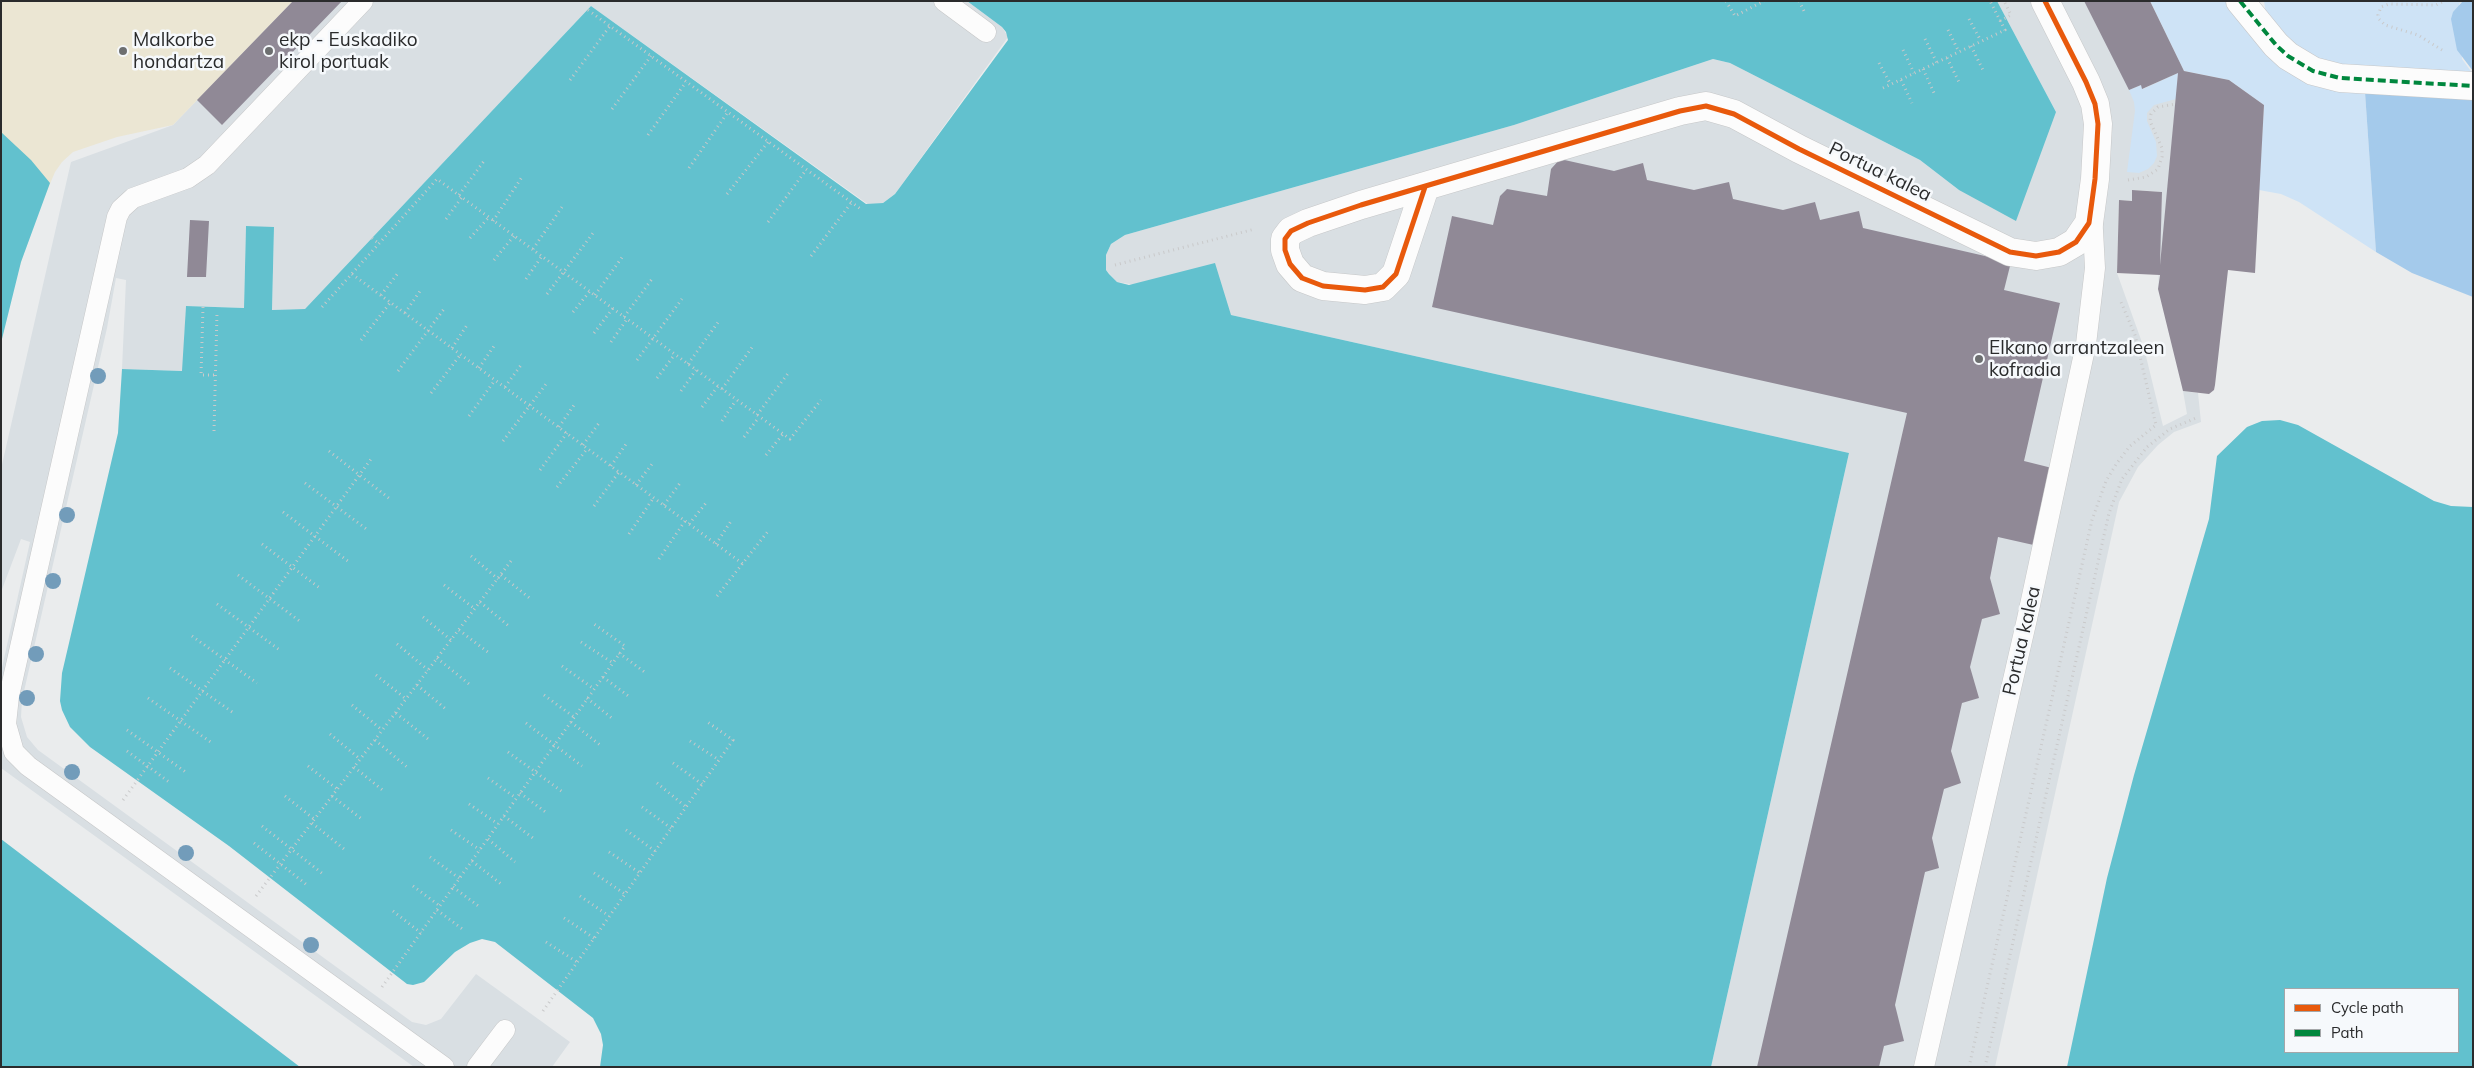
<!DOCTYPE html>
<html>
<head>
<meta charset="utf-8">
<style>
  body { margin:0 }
  #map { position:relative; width:2474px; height:1068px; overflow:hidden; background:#eaeced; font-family:Mulish,sans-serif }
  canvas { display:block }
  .frame { position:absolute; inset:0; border:2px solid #2a2b2c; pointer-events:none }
  .legend { position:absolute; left:2284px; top:988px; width:175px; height:65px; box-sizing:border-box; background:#f6f9fc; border:1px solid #a4a7a9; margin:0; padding:6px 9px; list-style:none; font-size:15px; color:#2a2b2c }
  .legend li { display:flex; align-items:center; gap:10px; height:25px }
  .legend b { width:25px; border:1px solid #a4a7a9 }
</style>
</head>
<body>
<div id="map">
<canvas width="2474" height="1068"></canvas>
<div class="frame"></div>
<ul class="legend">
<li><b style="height:6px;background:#e8590c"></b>Cycle path</li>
<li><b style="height:6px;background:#00873e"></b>Path</li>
</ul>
</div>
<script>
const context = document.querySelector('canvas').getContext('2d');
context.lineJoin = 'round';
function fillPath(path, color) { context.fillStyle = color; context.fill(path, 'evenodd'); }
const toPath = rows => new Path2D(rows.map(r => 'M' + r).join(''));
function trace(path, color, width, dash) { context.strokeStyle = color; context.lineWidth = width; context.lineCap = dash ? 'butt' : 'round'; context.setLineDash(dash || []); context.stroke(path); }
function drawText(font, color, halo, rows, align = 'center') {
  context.font = font + ' Mulish,sans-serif'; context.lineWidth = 5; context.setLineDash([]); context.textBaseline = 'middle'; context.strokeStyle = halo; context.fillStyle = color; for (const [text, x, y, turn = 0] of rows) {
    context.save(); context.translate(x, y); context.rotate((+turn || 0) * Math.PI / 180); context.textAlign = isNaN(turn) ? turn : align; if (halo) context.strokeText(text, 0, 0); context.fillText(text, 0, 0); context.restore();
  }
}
fillPath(toPath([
  [293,1,967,1,1002,27,1008,37,895,194,883,203,869,205,591,6,305,309,272,310,274,228,246,226,244,308,186,306,183,371,122,369,126,280,116,278,107,328,22,700,21,717,27,737,38,750,412,1022,426,1025,441,1019,476,974,570,1042,552,1067,414,1067,1,768,1,672,30,542,21,539,1,592,1,469,71,162,173,125],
  [1997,1,2084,1,2130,90,2141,85,2143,89,2178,73,2169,175,2158,289,2162,192,2133,190,2132,201,2119,200,2117,273,2144,348,2163,426,2187,414,2183,391,2198,393,2201,422,2174,432,2158,445,2138,467,2119,502,1995,1067,1711,1067,1849,453,1231,315,1136,285,1117,282,1106,270,1106,255,1111,244,1125,235,1514,125,1713,59,1730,63,1920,160,1959,190,2056,112]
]), '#d9dfe3');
fillPath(toPath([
  [2150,1,2228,1,2365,92,2376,252,2299,202,2281,194,2259,190,2264,105,2229,80,2184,71],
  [2264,1,2462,1,2459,4,2462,59,2473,74,2367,71,2303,56,2266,15],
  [2178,73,2176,99,2154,105,2147,113,2147,121,2156,142,2157,156,2154,163,2148,169,2139,173,2127,172,2135,111,2134,102,2129,90,2141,85,2143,89]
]), '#cee3f6');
fillPath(toPath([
  [2473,1,2473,71,2457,50,2451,19,2453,12,2462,2],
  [2365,92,2473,95,2473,297,2412,273,2376,252]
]), '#a4caeb');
fillPath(toPath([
  [1,1,293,1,173,125,117,137,73,152,62,162,55,172,31,229,13,289,1,343]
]), '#ebe6d3');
fillPath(toPath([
  [967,1,1997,1,2056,112,2016,221,1959,190,1920,160,1730,63,1713,59,1514,125,1125,235,1111,244,1106,255,1106,270,1109,274,1117,282,1129,285,1215,263,1231,315,1849,453,1711,1067,600,1067,603,1045,601,1034,593,1018,495,942,482,939,470,943,455,952,424,982,413,985,407,984,229,846,90,747,70,727,62,710,60,701,62,673,118,433,122,369,182,371,186,306,244,308,246,226,274,227,272,310,305,309,591,6,866,204,883,203,895,194,1008,40,1006,32,1002,27],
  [1,132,31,160,50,183,21,262,1,343],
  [2280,420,2298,425,2434,501,2451,506,2473,507,2473,1067,2067,1067,2107,878,2134,775,2209,519,2217,456,2247,427,2262,421],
  [2285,989,2458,989,2458,1052,2285,1052],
  [1,839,300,1067,1,1067]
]), '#62c1ce');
fillPath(toPath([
  [293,1,342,1,222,125,197,100],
  [2084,1,2150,1,2184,71,2229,80,2264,105,2255,273,2228,270,2215,385,2214,390,2209,394,2183,391,2158,289,2160,275,2117,273,2119,200,2132,201,2132,190,2162,192,2160,265,2178,73,2142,89,2141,85,2129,90],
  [1560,159,1614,171,1643,163,1647,180,1694,190,1729,182,1733,199,1783,210,1815,202,1820,220,1859,211,1863,228,2011,262,2004,290,2060,303,2024,461,2056,469,2038,546,1998,537,1990,578,2000,614,1982,619,1970,667,1979,698,1962,703,1951,751,1961,783,1944,789,1932,838,1939,868,1925,872,1895,1005,1904,1041,1884,1046,1879,1067,1757,1067,1907,413,1432,307,1452,216,1493,225,1500,196,1507,189,1547,196,1551,169],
  [190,220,209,221,206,277,187,277]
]), '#908996');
const lane = toPath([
  [363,1,207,165,188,178,133,198,121,209,117,217,9,696,6,724,14,752,28,766,444,1067],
  [944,1,986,32],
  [477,1067,505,1030],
  [1924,1067,2027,619,2086,344,2095,268,2092,212]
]);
const street = toPath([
  [2240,1,2276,45,2288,56,2313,71,2340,78,2473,86],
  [1425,187,1396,274,1383,287,1365,290,1323,286,1302,278,1290,264,1285,250,1285,239,1291,231,1308,223,1361,205,1680,111,1706,106,1734,114,1799,149,2010,252,2036,256,2059,252,2076,242,2089,223,2095,179,2098,124,2095,104,2086,82,2045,1]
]);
trace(lane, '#c6c7c8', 21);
trace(street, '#c6c7c8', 29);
trace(toPath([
  [1726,1,1735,16,1764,1],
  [1799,1,1804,11],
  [588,10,862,210],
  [1969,19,1981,41],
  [2000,21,2011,15,2004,1],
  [1948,30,1959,52],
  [1925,39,1937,63],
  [1971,46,1983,70],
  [1903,50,1914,73],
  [2442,50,2418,35,2385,25,2379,19,2378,15,2381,7,2389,4,2436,5,2444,1],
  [1947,58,1959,82],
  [1879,63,1891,85],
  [1923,69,1935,95],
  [570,80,610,26],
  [1901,80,1912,103],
  [1883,88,2005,30,1990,1],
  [612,109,651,56],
  [648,135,686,82],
  [689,168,728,112],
  [2128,180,2146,177,2158,169,2162,157,2162,148,2150,121,2151,114,2158,107,2176,104],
  [727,194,768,142],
  [459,195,484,161],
  [446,219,462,197],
  [493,221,522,177],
  [768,222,806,170],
  [372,238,379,244],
  [470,238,489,217],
  [533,249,562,207],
  [811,256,851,203],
  [494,260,514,236],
  [1115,265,1255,229],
  [352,274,743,564],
  [526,279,542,256],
  [547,294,593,233],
  [381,295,398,273],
  [595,295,623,256],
  [203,307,201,375,216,375],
  [322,307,437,179,790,439,821,400],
  [573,312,590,291],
  [405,313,420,291],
  [624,317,652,279],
  [594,333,613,308],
  [361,340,390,303],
  [611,342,627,319],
  [452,348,467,325],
  [637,360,682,299],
  [688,364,719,321],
  [479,368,494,346],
  [398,371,444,309],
  [657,378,675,354],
  [505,387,521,365],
  [722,389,753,346],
  [681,391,696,370],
  [431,393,461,354],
  [702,407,718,386],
  [757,415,789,372],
  [469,416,495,380],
  [722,421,736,400],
  [559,427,574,405],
  [214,431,217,313],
  [744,437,759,417],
  [503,441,546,384],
  [583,445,599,423],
  [329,451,390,499],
  [766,455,783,434],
  [611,466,626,444],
  [540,470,567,433],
  [305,483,369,531],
  [636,485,652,464],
  [557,487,587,449],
  [664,505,680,483],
  [594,506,619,472],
  [283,512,349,562],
  [689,524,706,503],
  [629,534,654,497],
  [262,544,321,589],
  [716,544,731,521],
  [471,556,498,579],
  [659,559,685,521],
  [238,575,301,622],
  [501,575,532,600],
  [444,585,475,609],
  [717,596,769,530],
  [480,602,510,627],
  [217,604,281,651],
  [423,617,451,640],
  [459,630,489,653],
  [192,636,257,683],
  [581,642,613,663],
  [397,644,428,670],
  [619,653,646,673],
  [437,658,469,684],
  [562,666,594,689],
  [170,668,235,714],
  [376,675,406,699],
  [603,677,631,698],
  [417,685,447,710],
  [544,695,574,717],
  [148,698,212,743],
  [587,698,613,719],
  [352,705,382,730],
  [396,713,428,739],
  [571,722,600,745],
  [526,723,582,766],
  [127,730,187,773],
  [330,734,360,759],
  [375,740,407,767],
  [690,741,719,760],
  [127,751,169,782],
  [508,752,564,793],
  [673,763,702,784],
  [308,766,337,789],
  [354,767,385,792],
  [488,778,516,798],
  [657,783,686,807],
  [520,793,547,813],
  [285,796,314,819],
  [332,796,363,820],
  [123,800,371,459],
  [469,804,498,824],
  [642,807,671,828],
  [504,816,533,838],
  [312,823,344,849],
  [262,826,323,874],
  [451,830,480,850],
  [626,830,655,851],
  [488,839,515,862],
  [254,843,307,885],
  [609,852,640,873],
  [430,857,459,878],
  [472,861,501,884],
  [594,873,625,894],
  [413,886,440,906],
  [453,887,481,908],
  [256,896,511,561],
  [580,896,609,916],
  [437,910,465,931],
  [393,911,421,933],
  [564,918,594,938],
  [546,942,577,962],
  [382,987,625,646,594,624],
  [543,1011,733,740,706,721],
  [1969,1067,2092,520,2106,481,2117,463,2130,446,2156,425,2135,335,2121,302],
  [1985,1067,2109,513,2122,479,2147,447,2170,429,2196,418]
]), '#c9c9ca', 3, [1, 4]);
trace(lane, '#fcfcfc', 20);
trace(street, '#fcfcfc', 28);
trace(toPath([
  [2240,1,2276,45,2288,56,2313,71,2340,78,2473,86]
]), '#00873e', 4, [8, 4]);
trace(toPath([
  [1425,187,1396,274,1383,287,1365,290,1323,286,1302,278,1290,264,1285,250,1285,239,1291,231,1308,223,1361,205,1680,111,1706,106,1734,114,1799,149,2010,252,2036,256,2059,252,2076,242,2089,223,2095,179,2098,124,2095,104,2086,82,2045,1]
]), '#e8590c', 5);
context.fillStyle = '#729cba';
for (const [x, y] of [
  [98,376],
  [67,515],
  [53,581],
  [36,654],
  [27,698],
  [72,772],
  [186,853],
  [311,945]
]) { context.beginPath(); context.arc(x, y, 8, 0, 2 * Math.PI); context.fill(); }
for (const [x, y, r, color] of [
  [123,51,5,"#6d6f70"],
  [269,51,5,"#6d6f70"],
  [1979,359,5,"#6d6f70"]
]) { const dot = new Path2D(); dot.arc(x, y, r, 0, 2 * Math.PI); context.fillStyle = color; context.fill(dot); trace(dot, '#f6f9fc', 2); }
drawText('19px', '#2a2b2c', '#f6f9fc', [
  ["Malkorbe",133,40],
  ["hondartza",133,62],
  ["ekp - Euskadiko",279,40],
  ["kirol portuak",279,62],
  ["Elkano arrantzaleen",1989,348],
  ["kofradia",1989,370]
], 'left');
drawText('19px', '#2a2b2c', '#f6f9fc', [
  ["Portua kalea",1880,172,26],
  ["Portua kalea",2022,641,-77]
]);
</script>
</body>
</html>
